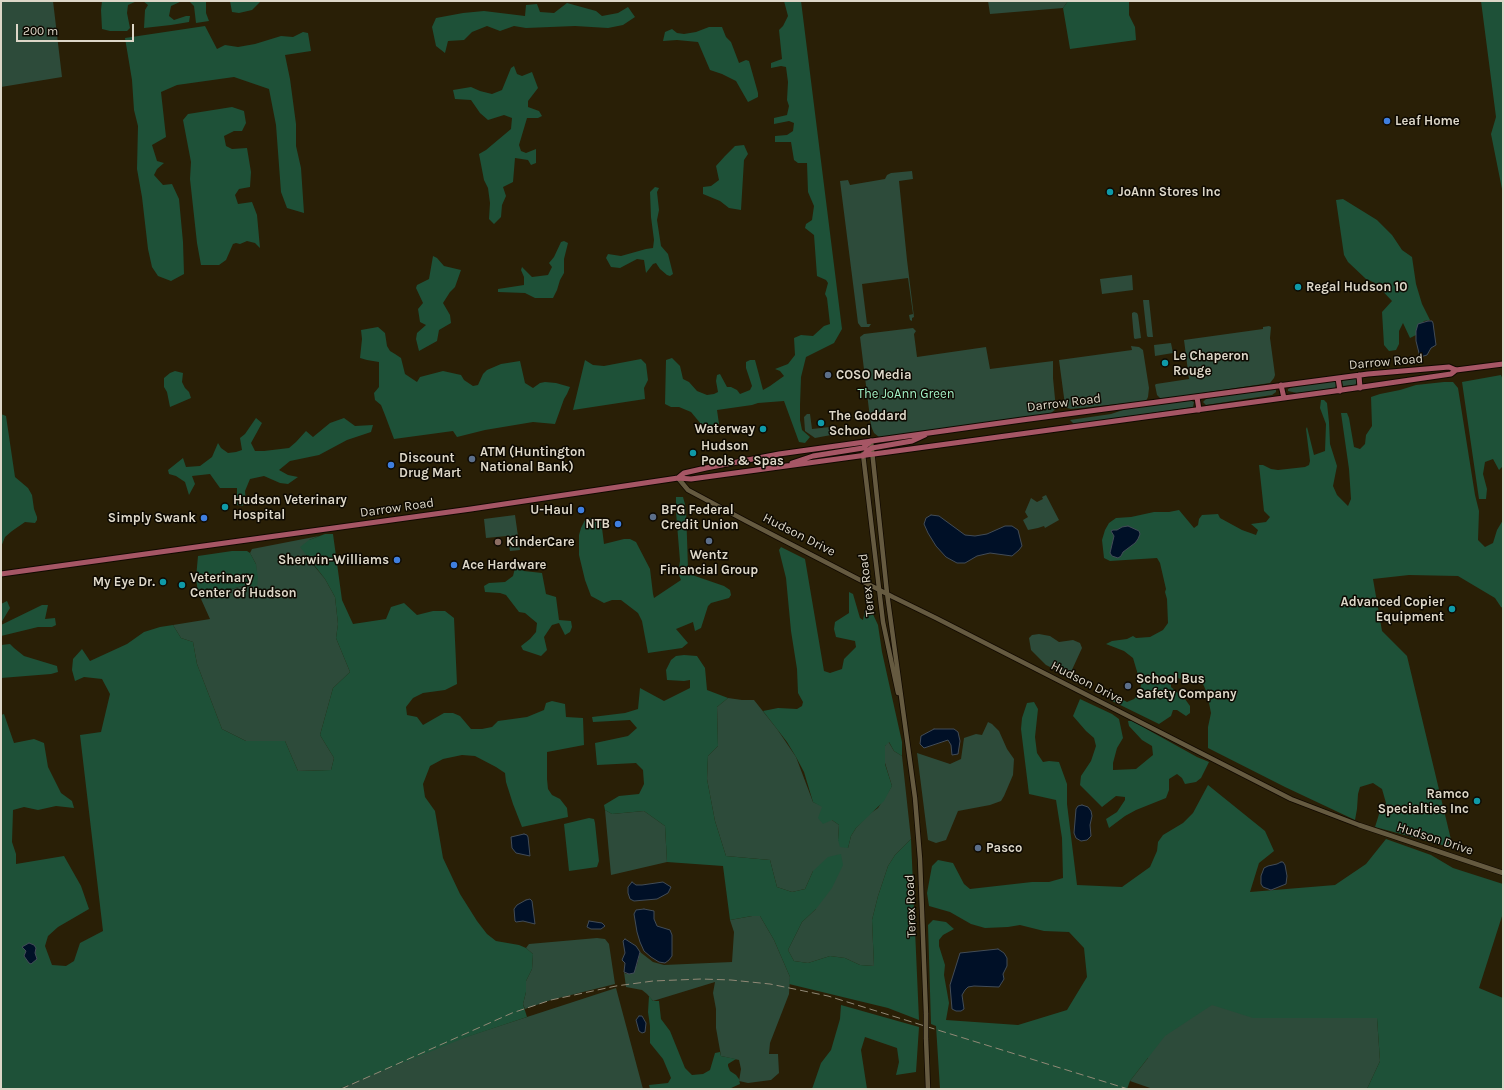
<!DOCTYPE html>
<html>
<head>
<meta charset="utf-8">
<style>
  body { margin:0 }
  #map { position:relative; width:1504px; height:1090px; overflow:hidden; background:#291f06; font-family:Karla,sans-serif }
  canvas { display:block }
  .frame { position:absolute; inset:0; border:2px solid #ddd7c8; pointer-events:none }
  .scale { position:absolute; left:16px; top:24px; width:118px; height:18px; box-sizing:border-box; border:2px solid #ddd7c8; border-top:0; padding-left:5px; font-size:12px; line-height:14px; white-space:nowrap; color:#ddd7c8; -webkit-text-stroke:3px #0e0a02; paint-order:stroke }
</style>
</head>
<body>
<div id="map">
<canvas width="1504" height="1090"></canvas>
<div class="frame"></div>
<div class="scale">200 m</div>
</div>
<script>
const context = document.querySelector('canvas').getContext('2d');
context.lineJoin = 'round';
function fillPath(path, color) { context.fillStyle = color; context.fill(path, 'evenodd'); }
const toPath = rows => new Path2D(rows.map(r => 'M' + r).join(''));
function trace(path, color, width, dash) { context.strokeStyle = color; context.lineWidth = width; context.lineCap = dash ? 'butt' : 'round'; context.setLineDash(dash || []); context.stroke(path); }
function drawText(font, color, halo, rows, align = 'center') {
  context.font = font + ' Karla,sans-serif'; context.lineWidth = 3; context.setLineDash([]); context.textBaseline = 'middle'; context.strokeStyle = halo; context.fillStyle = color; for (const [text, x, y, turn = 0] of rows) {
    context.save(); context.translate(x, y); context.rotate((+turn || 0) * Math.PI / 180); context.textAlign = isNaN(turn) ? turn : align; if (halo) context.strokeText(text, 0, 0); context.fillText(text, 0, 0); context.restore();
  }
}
fillPath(toPath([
  [1,1,53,1,62,77,1,87],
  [988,1,1068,1,1063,8,990,14],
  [912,171,913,179,899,181,907,260,914,317,912,318,912,321,910,320,909,315,913,314,908,278,862,284,867,324,871,324,869,327,861,327,858,323,857,315,840,181,848,180,850,185,885,179,887,175,891,173],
  [1132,275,1133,290,1102,294,1100,279],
  [1143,300,1149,300,1153,337,1148,337,1147,336],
  [1134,312,1137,313,1138,315,1141,338,1135,339,1134,338,1132,316,1132,313],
  [1269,326,1271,327,1270,338,1275,375,1274,378,1270,383,1161,399,1157,395,1155,385,1156,384,1189,379,1184,340,1263,329,1263,327],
  [913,328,916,331,914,334,917,357,986,347,990,369,1053,361,1053,378,1056,409,1051,413,1046,414,893,436,879,437,874,433,871,426,860,337,864,334],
  [1171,343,1173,353,1155,356,1154,345],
  [1131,346,1139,347,1143,350,1149,388,1148,397,1146,401,1071,409,1067,408,1065,405,1059,360,1132,350],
  [1354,378,1356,379,1357,382,1355,385,1343,386,1342,382,1343,380],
  [1334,380,1337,383,1335,388,1297,393,1288,391,1288,389,1295,386],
  [1276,389,1276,392,1272,395,1206,405,1203,402,1207,398],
  [1189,400,1194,402,1193,407,1074,424,1070,420,1111,414,1126,409],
  [807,414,810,414,812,429,830,427,831,435,815,438,805,431,804,417],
  [1046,495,1059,520,1045,528,1044,526,1038,528,1028,530,1023,520,1028,517,1025,512,1031,498,1037,502,1043,499,1042,497],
  [515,515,520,550,510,551,507,536,486,538,484,519],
  [319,536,309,540,311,562,325,579,335,597,338,624,336,638,350,672,333,688,320,735,334,758,331,770,298,771,285,741,246,741,222,729,197,664,193,642,181,638,173,625,210,619,201,599,202,596,204,597,242,586,257,586,256,564,250,553,252,549],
  [1039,634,1050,636,1059,642,1073,640,1080,643,1082,648,1071,672,1067,674,1062,673,1046,665,1031,650,1029,638,1032,635],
  [728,698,742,700,754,700,777,729,796,757,813,802,822,806,832,820,839,825,838,840,848,848,851,836,856,828,868,815,878,808,892,786,885,763,885,746,888,741,894,751,902,756,911,839,895,855,888,866,878,896,872,920,874,966,860,965,845,958,830,956,808,963,794,961,788,950,802,922,816,909,813,871,805,889,792,892,777,887,770,860,726,856,715,821,707,779,708,756,718,746,717,707],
  [988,722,992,724,999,731,1007,749,1014,759,1013,775,1004,796,1001,801,990,805,958,811,946,840,936,843,928,840,917,753,950,764,961,759,964,738,976,734,982,735],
  [605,810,612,814,644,811,665,826,667,862,611,875],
  [752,916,760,916,774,940,790,977,789,994,770,1043,769,1054,778,1054,779,1073,771,1080,748,1083,739,1081,741,1069,739,1060,721,1056,716,1028,716,1009,713,993,715,982,653,1001,647,994,642,990,626,987,624,972,626,974,637,965,640,952,653,962,664,965,732,962,734,932,730,920],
  [1123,931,1377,1018,1380,1061,1367,1089,1153,1089,1130,1081,1148,1058],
  [597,938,605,939,609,944,615,984,551,1000,525,1009,523,1004,526,992,526,981,532,969,533,954,526,948,529,944],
  [616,988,643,1089,338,1089,435,1047]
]), '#2d4b3a');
fillPath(toPath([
  [102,1,137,1,128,5,127,13,130,28,127,31,110,31,102,29,101,10],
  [143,1,206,1,206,13,209,21,196,23,194,6,189,1,182,1,171,6,169,16,174,20,186,16,190,16,189,22,171,25,144,28,145,10,148,5],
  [230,1,261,1,252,10,239,13,232,12],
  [784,1,801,1,842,329,834,343,806,357,801,377,800,405,800,420,802,430,810,437,805,443,799,442,784,401,758,403,752,405,717,410,719,424,710,425,701,424,691,412,679,407,671,407,665,404,666,360,672,358,680,366,683,379,689,382,697,391,707,395,714,394,718,392,716,381,717,375,720,374,727,387,731,387,737,390,740,394,750,390,752,386,746,368,746,362,750,360,755,360,763,390,770,386,784,376,780,371,775,369,788,364,795,355,794,338,801,335,813,336,824,326,830,324,827,298,825,294,828,283,826,280,817,276,814,235,805,228,806,224,812,220,814,206,808,192,807,163,798,163,794,160,791,142,775,142,775,136,787,135,793,131,794,123,789,121,774,124,774,118,787,115,789,106,787,100,788,82,786,67,781,66,771,68,771,63,782,59,779,30,783,26,788,16],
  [1068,1,1129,1,1129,15,1135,27,1136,40,1070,49,1063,8],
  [1481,1,1503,1,1503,194,1491,134,1496,117],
  [567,3,596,11,602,16,618,13,628,7,635,17,623,25,608,28,575,26,526,28,514,26,500,31,487,26,472,32,464,40,448,41,445,53,436,46,432,27,436,18,463,13,484,11,525,16,526,5,537,4,540,12,554,13],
  [205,26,217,49,225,45,238,47,255,44,281,36,293,37,303,32,308,33,311,51,285,55,290,79,296,124,296,146,301,168,304,213,287,208,281,192,276,125,269,89,234,77,177,85,161,92,166,137,152,145,157,161,164,163,157,169,154,175,163,185,172,184,179,199,183,242,184,274,171,281,158,276,152,267,148,249,142,197,137,169,138,126,134,110,132,80,125,38],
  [709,27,722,27,726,37,731,42,739,63,746,60,749,61,758,93,758,97,748,102,736,81,722,74,710,70,698,42,677,40,663,41,665,32,672,29,677,33,684,34,696,32],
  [514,66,517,74,522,76,532,72,538,88,528,101,528,107,539,111,542,116,538,118,527,118,519,145,521,151,526,153,536,149,536,163,531,165,528,160,515,158,513,182,503,187,506,196,502,205,501,217,494,224,489,219,490,203,488,188,484,180,479,154,486,150,511,129,512,118,504,115,488,120,480,113,471,100,455,99,453,90,471,87,480,91,492,94,502,90,511,68],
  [232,107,244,111,246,123,242,131,234,131,224,136,226,146,232,149,247,148,251,172,250,187,239,189,235,195,238,204,252,202,257,215,260,248,255,243,247,241,240,244,236,243,233,244,226,260,219,265,201,265,197,243,190,179,191,162,183,120,188,114],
  [744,145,748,154,744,160,741,210,729,208,720,201,703,194,703,187,711,186,719,180,716,166,725,156,735,146],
  [655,187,659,188,657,192,659,210,657,220,661,246,668,254,673,274,670,276,667,275,660,269,656,263,653,264,646,273,644,260,637,259,620,268,611,267,606,258,608,254,621,256,646,249,653,248,654,240,651,217,650,192],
  [1343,199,1377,220,1392,235,1402,250,1412,257,1416,284,1422,304,1430,320,1424,321,1416,331,1416,335,1410,338,1403,323,1399,331,1399,344,1396,350,1389,351,1384,345,1382,312,1392,301,1375,283,1366,279,1348,262,1344,255,1336,200],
  [564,241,568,243,564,259,564,273,560,280,557,290,553,298,535,298,525,293,498,292,498,289,524,285,524,277,521,270,522,267,532,277,548,275,552,267,549,263,554,257,561,242],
  [433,256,437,258,444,266,461,270,455,287,450,292,443,303,450,315,451,323,439,330,437,341,419,351,416,339,417,333,426,325,420,322,418,309,423,303,416,288,417,285,429,279],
  [378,327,385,333,387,346,390,351,395,354,401,358,405,374,417,382,420,377,443,371,461,375,464,380,473,386,478,385,483,374,487,370,501,364,520,361,525,383,533,388,540,383,545,382,556,383,570,387,567,394,564,399,555,424,533,422,485,430,457,437,453,431,394,439,385,415,381,405,375,400,374,393,379,387,379,362,367,360,360,358,362,339,361,330],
  [641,359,646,364,648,380,644,388,645,399,573,410,585,360,593,365,604,366],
  [175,371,183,373,182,382,185,388,189,392,191,398,170,407,167,392,164,387,164,378,170,373],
  [1501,375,1503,380,1503,466,1499,470,1493,459,1485,462,1483,474,1487,489,1486,499,1479,499,1462,382],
  [1444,382,1453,382,1458,388,1475,495,1479,511,1478,540,1485,547,1493,543,1497,530,1503,520,1503,608,1501,607,1495,598,1458,576,1409,575,1373,579,1382,631,1407,656,1453,848,1375,827,1380,811,1386,803,1382,789,1373,783,1360,787,1358,794,1357,809,1355,820,1285,787,1208,748,1208,727,1211,713,1207,693,1203,684,1177,678,1171,678,1171,687,1185,699,1190,706,1190,713,1186,716,1177,710,1173,710,1171,716,1159,724,1110,700,1111,698,1116,696,1127,702,1134,699,1139,694,1141,685,1133,658,1124,651,1106,644,1112,641,1127,639,1133,636,1136,638,1150,637,1163,630,1168,623,1167,599,1165,592,1166,589,1160,563,1157,558,1110,561,1104,558,1102,540,1105,530,1109,523,1116,518,1131,517,1154,512,1169,512,1179,510,1194,528,1198,525,1199,519,1202,515,1218,514,1220,518,1242,530,1256,535,1258,530,1251,524,1266,522,1270,517,1264,511,1259,465,1263,465,1271,469,1278,470,1305,467,1309,465,1310,461,1306,429,1307,427,1314,455,1325,451,1326,424,1320,408,1321,400,1324,400,1327,403,1329,422,1330,444,1337,466,1333,486,1337,495,1348,506,1351,499,1349,469,1341,413,1347,413,1349,418,1354,447,1360,449,1365,444,1366,435,1372,426,1371,397,1380,394,1400,390,1416,385],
  [1,414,6,416,15,477,28,488,32,495,34,509,37,517,37,520,35,523,25,522,12,531,5,537,1,547],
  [256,418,262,423,251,443,255,451,264,451,289,448,296,442,306,431,313,437,330,423,344,418,355,426,373,425,371,432,347,440,319,455,290,461,279,470,288,475,298,477,288,484,280,483,264,476,250,479,245,491,246,503,242,506,237,505,237,488,220,488,210,474,192,476,195,484,189,495,185,482,176,476,169,474,168,470,183,458,186,467,200,466,212,457,218,443,221,448,228,453,236,452,242,450,240,438,245,434],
  [676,497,683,497,686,508,688,568,695,576,724,586,730,590,731,595,729,598,711,603,708,606,701,628,695,631,693,622,676,629,688,643,682,648,648,653,642,621,638,613,621,600,612,600,604,603,591,596,585,580,579,555,579,535,581,528,585,520,591,518,601,520,604,544,624,539,630,539,636,542,650,569,653,594,654,598,681,580,678,573,680,561,676,512],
  [325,534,333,534,342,600,353,624,386,619,391,607,404,603,417,615,433,611,445,611,454,618,457,684,445,690,423,693,413,698,406,707,407,715,417,717,423,725,444,713,453,713,460,716,471,729,482,729,492,727,498,721,527,717,544,710,546,703,552,701,565,704,566,717,583,718,584,745,547,752,547,779,548,789,552,795,560,799,567,808,568,817,522,827,513,804,506,782,505,773,496,767,475,756,462,755,443,759,430,766,423,784,425,797,435,811,443,858,460,894,477,921,487,934,496,941,519,945,526,948,533,954,532,969,526,981,526,992,523,1004,527,1017,464,1038,338,1089,1,1089,1,715,4,714,14,743,34,739,44,743,48,767,61,793,72,801,74,808,56,806,38,810,24,807,13,810,12,842,16,854,16,864,64,856,81,886,89,909,58,927,48,936,45,946,52,965,66,966,74,961,80,943,103,931,80,735,101,732,110,694,102,679,84,677,75,681,72,670,73,659,82,649,90,661,127,644,144,632,160,627,173,625,181,638,193,642,197,664,222,729,246,741,285,741,298,771,331,770,334,758,320,735,333,688,350,672,336,638,338,624,335,597,325,579,300,547,309,540],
  [781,547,805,559,824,671,830,673,842,669,844,659,856,647,855,641,836,637,834,629,835,622,849,613,849,592,853,594,860,618,863,620,865,610,871,610,878,625,882,652,902,742,902,756,894,751,889,742,885,746,885,764,892,786,884,801,856,828,851,836,848,848,840,847,838,840,839,825,832,820,823,824,818,818,822,807,813,802,804,772,796,757,787,742,763,711,778,708,797,709,802,706,803,702,798,693,797,669,791,631,786,578,779,550],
  [232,551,247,551,250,553,256,564,258,578,257,586,242,586,204,597,198,593,196,578,198,556],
  [521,567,524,571,542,573,546,594,556,597,559,620,571,621,572,627,570,632,565,635,559,623,552,625,544,637,547,650,541,656,523,650,521,646,530,639,536,632,537,623,525,613,519,612,506,595,500,593,485,592,484,586,489,583,505,582,513,576,515,568],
  [7,601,10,608,1,623,1,604],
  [42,605,48,605,45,619,55,618,56,625,52,627,38,627,1,636,1,625],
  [10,644,14,648,24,656,57,666,58,672,51,674,1,678,1,645],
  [684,655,697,656,705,668,707,690,728,698,717,707,718,746,708,756,707,779,715,821,726,856,770,860,777,887,792,892,805,889,813,871,828,857,841,854,843,865,832,888,816,909,802,922,788,950,794,961,808,963,830,956,845,958,860,965,874,966,872,920,878,896,888,866,895,855,911,839,919,1020,888,1008,789,984,790,977,774,940,760,916,752,916,730,920,723,866,667,862,665,826,644,811,612,814,605,810,604,805,619,796,639,794,644,784,643,770,636,763,597,765,595,743,628,736,637,728,630,720,593,722,592,717,625,713,638,709,640,688,664,701,690,688,690,680,684,681,667,680,666,670,671,660,676,656],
  [1080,699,1112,714,1119,719,1123,738,1117,748,1113,763,1113,770,1136,769,1153,755,1152,746,1142,740,1129,726,1128,721,1132,721,1197,757,1209,762,1201,778,1196,782,1185,784,1182,778,1177,774,1169,779,1169,790,1166,798,1136,810,1125,816,1109,828,1106,819,1117,812,1125,800,1125,797,1116,796,1102,807,1080,785,1081,776,1091,761,1096,746,1094,738,1086,731,1073,716],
  [1034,702,1038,709,1035,737,1037,753,1043,762,1049,761,1059,762,1067,784,1067,804,1077,885,1122,887,1150,867,1157,851,1158,842,1163,835,1183,823,1193,813,1208,785,1265,831,1274,851,1259,863,1250,892,1335,885,1366,864,1386,839,1431,855,1453,868,1503,884,1503,913,1479,988,1503,998,1503,1089,1367,1089,1380,1061,1377,1018,1253,1018,1212,1005,1165,1036,1130,1081,1127,1089,940,1089,936,1026,931,1024,928,925,933,920,946,922,954,929,943,935,939,940,939,946,945,965,944,975,949,1003,946,1020,1018,1025,1067,1010,1087,977,1084,948,1069,932,1044,931,1020,925,1008,927,985,928,971,924,950,912,929,906,927,893,932,866,938,860,953,863,964,884,970,889,1032,882,1049,882,1063,878,1062,838,1056,800,1029,794,1021,729,1022,718,1027,703],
  [589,818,594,819,595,823,599,861,597,867,569,871,564,824],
  [649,996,653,1001,659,1001,661,1019,670,1031,685,1068,692,1075,703,1074,710,1070,715,1053,720,1052,721,1056,736,1059,728,1064,728,1066,730,1071,736,1075,739,1079,740,1084,729,1089,650,1089,649,1085,668,1083,671,1078,663,1059,650,1043,650,1026,648,1012],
  [841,1005,919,1027,916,1072,896,1075,899,1062,897,1048,865,1037,861,1050,867,1089,812,1089,821,1063,831,1050,840,1019]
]), '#1e5138');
const water = toPath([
  [1428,321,1432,321,1433,323,1436,345,1431,348,1427,355,1420,357,1416,341,1416,331,1418,324,1428,321],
  [931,515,939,516,965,535,975,536,987,534,1005,526,1012,526,1018,530,1022,546,1019,550,1012,556,990,553,977,556,965,563,957,563,946,557,936,546,928,533,924,524,926,518,931,515],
  [1128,526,1139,531,1140,534,1138,539,1135,543,1123,552,1121,556,1118,558,1112,556,1110,553,1114,536,1111,531,1113,530,1117,530,1122,527,1128,526],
  [934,729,954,729,958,732,960,741,958,754,952,755,951,745,948,740,924,748,920,744,921,736,934,729],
  [1082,805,1088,807,1091,811,1092,816,1090,825,1091,836,1087,840,1081,841,1076,838,1074,833,1076,809,1078,806,1082,805],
  [524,834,527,835,528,837,530,856,516,853,512,848,511,837,524,834],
  [1281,862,1283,862,1285,865,1287,876,1286,884,1271,890,1263,887,1261,884,1261,876,1264,868,1268,866,1277,864,1281,862],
  [632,882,636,885,642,885,663,882,671,887,668,893,657,899,634,901,630,899,628,893,628,887,632,882],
  [526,900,530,899,532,901,535,924,523,921,516,922,515,921,514,909,517,905,526,900],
  [644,909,654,911,654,919,657,926,670,930,672,935,672,956,669,960,665,963,659,962,651,957,644,951,640,942,637,932,634,914,636,910,644,909],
  [589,921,602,923,605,926,601,929,591,929,587,927,589,921],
  [625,939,636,946,640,952,635,970,634,973,629,974,624,972,625,963,622,960,625,953,623,941,625,939],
  [29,943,34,945,36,948,35,953,37,959,31,964,29,963,24,956,26,951,22,947,29,943],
  [998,949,1004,953,1007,958,1007,966,1003,974,1004,979,999,987,974,986,968,987,965,990,962,995,964,1009,961,1011,956,1011,952,1009,950,985,960,953,998,949],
  [639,1016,642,1016,646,1023,645,1032,642,1033,639,1031,636,1020,639,1016]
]);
fillPath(water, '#001027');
trace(water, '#424c57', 1);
const secondary = toPath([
  [871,441,887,593,915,798,920,859,926,1014],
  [863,454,883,622,898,693],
  [678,478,688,490,746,521,893,597,936,618,1291,799,1359,825,1503,873],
  [926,1038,928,1089]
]);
const primary = toPath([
  [1359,375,1360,388],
  [1338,378,1340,391],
  [1281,385,1284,398],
  [1197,397,1199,410],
  [863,456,867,451,872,448,912,441,925,435],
  [792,463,813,456,863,448,871,441],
  [678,478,684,473,706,468,779,454,1022,420,1368,374,1449,367,1456,370,1503,364],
  [1,574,471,509,678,478,691,479,1335,391,1451,374,1456,370]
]);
trace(secondary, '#110900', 6);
trace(primary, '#110900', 7);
trace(secondary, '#655a40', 4.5);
trace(primary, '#a65665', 5);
trace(toPath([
  [341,1089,512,1013,551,1000,616,986,653,981,701,979,731,980,770,984,828,996,1128,1089]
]), '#918976', 1, [8, 4]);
const secondaryBridge = toPath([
  [926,1014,926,1038]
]);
trace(secondaryBridge, '#110900', 6, []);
trace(secondaryBridge, '#655a40', 4.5);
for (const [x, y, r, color] of [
  [1387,121,4,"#3f7fe0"],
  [1110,192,4,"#0f9aa8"],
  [1298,287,4,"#0f9aa8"],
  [1165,363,4,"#0f9aa8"],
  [828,375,4,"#5c6f8a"],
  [821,423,4,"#0f9aa8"],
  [763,429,4,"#0f9aa8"],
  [693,453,4,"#0f9aa8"],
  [472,459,4,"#5c6f8a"],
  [391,465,4,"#3f7fe0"],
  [225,507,4,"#0f9aa8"],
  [581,510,4,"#3f7fe0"],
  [653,517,4,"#5c6f8a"],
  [204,518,4,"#3f7fe0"],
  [618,524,4,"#3f7fe0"],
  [709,541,4,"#5c6f8a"],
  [498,542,4,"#8d6e63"],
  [397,560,4,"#3f7fe0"],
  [454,565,4,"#3f7fe0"],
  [163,582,4,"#0f9aa8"],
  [182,585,4,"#0f9aa8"],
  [1452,609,4,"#0f9aa8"],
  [1128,686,4,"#5c6f8a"],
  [1477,801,4,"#0f9aa8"],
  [978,848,4,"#5c6f8a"]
]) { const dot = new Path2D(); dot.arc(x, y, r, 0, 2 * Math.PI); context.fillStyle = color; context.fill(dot); trace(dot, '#0e0a02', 1.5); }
drawText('bold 13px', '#ddd7c8', '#0e0a02', [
  ["Leaf Home",1395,121],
  ["JoAnn Stores Inc",1118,192],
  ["Regal Hudson 10",1306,287],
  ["Le Chaperon",1173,356],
  ["Rouge",1173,371],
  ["COSO Media",836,375],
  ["The Goddard",829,416],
  ["School",829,431],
  ["Waterway",755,429,"right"],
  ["Hudson",701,446],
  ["Pools & Spas",701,461],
  ["ATM (Huntington",480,452],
  ["National Bank)",480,467],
  ["Discount",399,458],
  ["Drug Mart",399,473],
  ["Hudson Veterinary",233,500],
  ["Hospital",233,515],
  ["U-Haul",573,510,"right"],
  ["BFG Federal",661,510],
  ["Credit Union",661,525],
  ["Simply Swank",196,518,"right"],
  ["NTB",610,524,"right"],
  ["KinderCare",506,542],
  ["Wentz",709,555,"center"],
  ["Financial Group",709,570,"center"],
  ["Sherwin-Williams",389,560,"right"],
  ["Ace Hardware",462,565],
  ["Veterinary",190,578],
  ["Center of Hudson",190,593],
  ["My Eye Dr.",155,582,"right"],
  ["Advanced Copier",1444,602,"right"],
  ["Equipment",1444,617,"right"],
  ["School Bus",1136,679],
  ["Safety Company",1136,694],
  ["Ramco",1469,794,"right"],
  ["Specialties Inc",1469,809,"right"],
  ["Pasco",986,848]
], 'left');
drawText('13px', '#ddd7c8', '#0e0a02', [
  ["Darrow Road",1386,362,-5],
  ["Darrow Road",1064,403,-7],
  ["Darrow Road",397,508,-8],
  ["Hudson Drive",799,535,27],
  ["Terex Road",867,585,-97],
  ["Hudson Drive",1087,683,27],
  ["Hudson Drive",1435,839,18],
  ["Terex Road",911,906,-92]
]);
drawText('13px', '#a2f1c5', '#0e0a02', [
  ["The JoAnn Green",906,394]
]);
</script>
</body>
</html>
